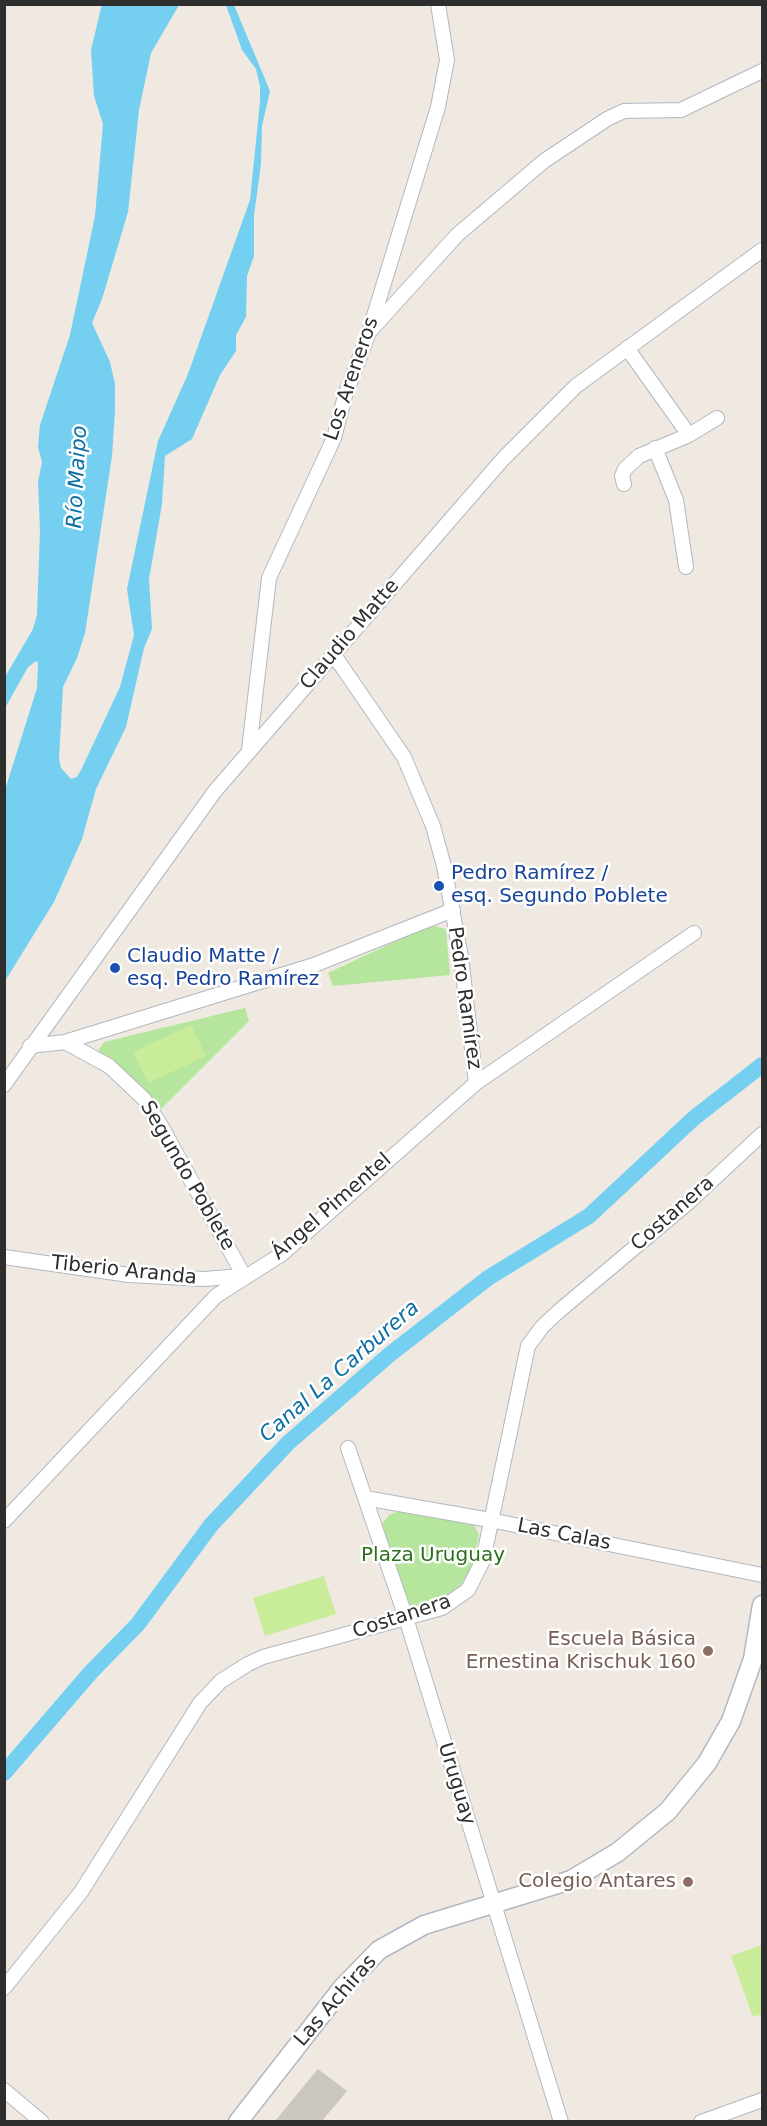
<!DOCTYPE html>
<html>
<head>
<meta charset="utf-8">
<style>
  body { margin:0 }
  #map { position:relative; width:767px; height:2126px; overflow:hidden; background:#efe9e1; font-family:"DejaVu Sans",sans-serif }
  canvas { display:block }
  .frame { position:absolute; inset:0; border:6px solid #2e2e2e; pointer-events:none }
</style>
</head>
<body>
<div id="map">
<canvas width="767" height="2126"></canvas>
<div class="frame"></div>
</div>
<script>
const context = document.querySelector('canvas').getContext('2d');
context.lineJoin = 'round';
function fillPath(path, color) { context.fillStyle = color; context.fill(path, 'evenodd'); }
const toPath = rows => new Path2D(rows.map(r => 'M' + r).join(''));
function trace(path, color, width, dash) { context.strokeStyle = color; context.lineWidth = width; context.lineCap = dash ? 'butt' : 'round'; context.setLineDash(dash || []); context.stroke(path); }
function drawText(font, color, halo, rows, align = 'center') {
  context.font = font + ' "DejaVu Sans",sans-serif'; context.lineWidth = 5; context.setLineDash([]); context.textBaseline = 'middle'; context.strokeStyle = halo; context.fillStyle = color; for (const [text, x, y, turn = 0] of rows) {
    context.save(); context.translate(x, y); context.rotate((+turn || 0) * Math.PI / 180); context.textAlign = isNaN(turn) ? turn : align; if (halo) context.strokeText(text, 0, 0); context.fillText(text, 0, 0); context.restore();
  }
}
fillPath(toPath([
  [430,925,446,929,450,975,333,986,328,973],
  [245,1008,249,1021,159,1111,145,1090,98,1051,104,1042],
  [399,1511,474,1524,479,1535,471,1570,455,1593,418,1607,407,1604,382,1524,389,1515]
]), '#b6e59e');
fillPath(toPath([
  [191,1025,206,1056,148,1083,133,1052],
  [324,1576,336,1614,265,1636,253,1598],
  [762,1945,762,2014,753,2017,731,1956]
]), '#c9ec9a');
fillPath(toPath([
  [102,4,179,5,151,53,139,110,128,212,102,299,92,323,110,362,115,384,115,410,112,456,85,633,77,658,63,687,59,759,61,768,71,779,77,777,81,770,120,687,134,635,127,589,158,441,188,374,250,200,260,102,260,86,256,69,242,50,226,5,234,5,270,91,262,126,261,164,254,215,254,256,247,276,246,317,236,335,236,351,220,375,192,439,165,456,162,504,149,579,152,629,144,648,126,727,96,789,82,839,54,902,5,981,5,790,37,688,38,663,36,661,28,667,5,708,5,677,33,629,37,615,40,530,38,482,42,462,38,447,40,425,70,335,95,216,103,124,94,96,91,50]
]), '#75cff0');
trace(toPath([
  [4,1773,91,1672,138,1624,211,1525,288,1443,389,1355,488,1278,589,1216,694,1118,762,1065]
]), '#75cff0', 16);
fillPath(toPath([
  [318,2069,347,2091,322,2121,275,2121]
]), '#cbc7bf');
const street = toPath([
  [371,330,457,235,544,161,607,119,624,111,681,110,762,71],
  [627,348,689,435],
  [655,448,676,500,686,567],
  [624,484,622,476,625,469,639,456,689,435,717,418],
  [334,655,404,757,433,826,444,866,461,957,476,1083],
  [249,750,269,578,334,438,345,396,369,332,438,107,447,60,438,4],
  [65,1042,109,1066,144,1099,160,1124,244,1276],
  [30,1046,65,1042,314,965,453,910],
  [4,1085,215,791,503,459,576,386,762,250],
  [4,1257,129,1275,204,1279,242,1276],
  [348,1448,406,1618,561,2122],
  [365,1498,490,1520,762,1575],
  [4,1521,216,1296,282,1254,476,1083,694,933],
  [4,1988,81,1892,200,1703,221,1681,248,1664,263,1657,442,1608,468,1590,483,1560,528,1346,542,1327,559,1311,689,1202,762,1134],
  [4,2090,42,2122],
  [701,2122,762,2100]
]);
const secondary = toPath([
  [238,2122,343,1987,379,1950,424,1925,571,1880,618,1852,668,1811,707,1763,731,1721,753,1659,762,1605]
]);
trace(street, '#b4b7c1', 16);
trace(secondary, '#b4b7c1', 21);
trace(street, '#fff', 14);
trace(secondary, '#fff', 18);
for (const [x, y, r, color] of [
  [439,886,6,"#1a4fb4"],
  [115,968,6,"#1a4fb4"],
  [708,1651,6,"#8d6e63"],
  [688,1882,6,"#8d6e63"]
]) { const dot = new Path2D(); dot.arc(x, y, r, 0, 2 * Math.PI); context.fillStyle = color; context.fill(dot); trace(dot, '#fff', 2); }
drawText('20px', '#2e2e2e', '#fff', [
  ["Los Areneros",352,379,-71],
  ["Claudio Matte",350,635,-49],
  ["Pedro Ramírez",464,998,82],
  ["Segundo Poblete",187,1176,60],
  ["Ángel Pimentel",332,1207,-41],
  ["Costanera",673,1214,-41],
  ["Tiberio Aranda",124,1271,6],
  ["Las Calas",564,1535,11],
  ["Costanera",402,1617,-18],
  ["Uruguay",456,1784,73],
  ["Las Achiras",336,2001,-49]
]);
drawText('20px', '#164399', '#fff', [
  ["Pedro Ramírez /",451,874],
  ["esq. Segundo Poblete",451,897],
  ["Claudio Matte /",127,957],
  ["esq. Pedro Ramírez",127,980]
], 'left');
drawText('20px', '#2c6e1b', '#fff', [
  ["Plaza Uruguay",433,1556]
]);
drawText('20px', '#785e54', '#fff', [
  ["Escuela Básica",696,1640],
  ["Ernestina Krischuk 160",696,1663],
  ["Colegio Antares",676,1882]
], 'right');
drawText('italic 21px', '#0d6fa3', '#fff', [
  ["Río Maipo",78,477,-87],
  ["Canal La Carburera",340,1372,-41]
]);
</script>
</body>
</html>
